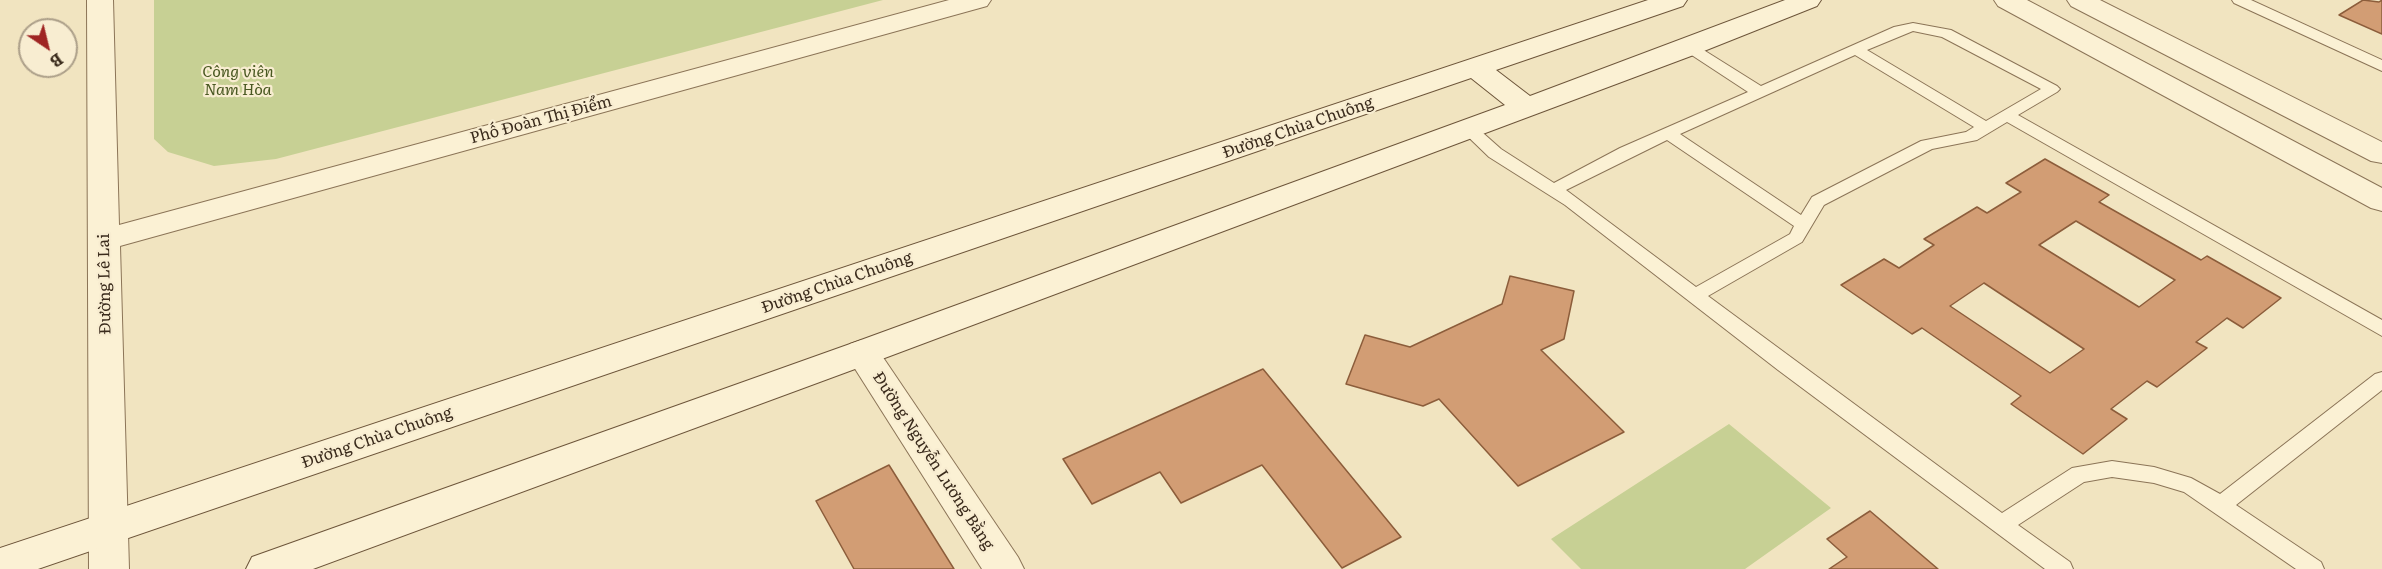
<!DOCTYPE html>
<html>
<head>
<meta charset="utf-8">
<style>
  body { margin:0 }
  #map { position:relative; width:2382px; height:569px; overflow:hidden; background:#f1e4c0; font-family:Literata,serif }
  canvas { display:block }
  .north { position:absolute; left:18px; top:18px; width:60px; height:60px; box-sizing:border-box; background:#f8edd1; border:2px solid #ac9f89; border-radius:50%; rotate:145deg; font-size:16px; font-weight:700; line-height:24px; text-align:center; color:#3a2b1c }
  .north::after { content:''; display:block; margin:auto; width:21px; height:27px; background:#9f2523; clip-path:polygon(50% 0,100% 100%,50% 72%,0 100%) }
</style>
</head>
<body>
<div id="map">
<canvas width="2382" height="569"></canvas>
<div class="north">B</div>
</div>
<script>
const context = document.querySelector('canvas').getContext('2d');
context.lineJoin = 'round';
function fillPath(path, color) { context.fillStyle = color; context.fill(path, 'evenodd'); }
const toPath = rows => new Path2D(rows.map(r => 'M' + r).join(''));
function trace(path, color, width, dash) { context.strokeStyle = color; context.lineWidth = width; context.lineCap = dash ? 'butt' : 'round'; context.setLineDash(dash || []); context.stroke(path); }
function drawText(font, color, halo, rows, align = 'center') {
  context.font = font + ' Literata,serif'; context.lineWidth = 4.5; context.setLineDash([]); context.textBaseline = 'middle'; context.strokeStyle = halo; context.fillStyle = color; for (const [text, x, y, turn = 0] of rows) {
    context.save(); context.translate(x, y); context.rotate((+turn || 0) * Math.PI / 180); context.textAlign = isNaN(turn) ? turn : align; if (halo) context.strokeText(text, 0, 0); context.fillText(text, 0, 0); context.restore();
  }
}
fillPath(toPath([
  [154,0,883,0,276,159,214,166,168,152,154,139],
  [1729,424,1831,508,1745,569,1581,569,1551,539]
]), '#c7d094');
const building = toPath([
  [2363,0,2379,2,2382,0,2382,34,2339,15,2363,0],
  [2045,159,2109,195,2099,202,2201,260,2207,256,2281,298,2243,328,2227,318,2196,342,2207,348,2157,387,2147,381,2111,409,2127,419,2083,454,2011,404,2021,396,1922,328,1912,334,1841,285,1884,259,1899,268,1934,245,1924,239,1977,207,1987,213,2021,192,2006,183,2045,159],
  [2076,221,2175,280,2139,307,2039,245,2076,221],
  [1984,283,2084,349,2050,373,1950,306,1984,283],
  [1510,276,1574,291,1564,339,1541,350,1624,432,1518,486,1439,399,1423,406,1346,384,1365,335,1410,347,1502,304,1510,276],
  [1263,369,1401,537,1342,568,1262,465,1181,503,1160,472,1092,504,1063,459,1263,369],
  [889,465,954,569,854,569,816,501,889,465],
  [1870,511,1938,569,1829,569,1847,557,1827,539,1870,511]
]);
fillPath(building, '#d29d74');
trace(building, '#8c5d3b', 1.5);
const service = toPath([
  [2232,0,2251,0,2382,60,2382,71,2234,3,2232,0],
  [1913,23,1951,30,2057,86,2060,89,2057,92,2018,115,2382,320,2382,336,2007,122,1977,140,1932,149,1824,205,1802,242,1708,296,2002,513,2072,468,2112,461,2154,467,2191,478,2220,494,2375,374,2382,372,2382,390,2236,505,2321,562,2324,569,2296,569,2184,492,2154,483,2112,477,2084,482,2018,525,2070,562,2073,569,2045,569,1778,370,1565,205,1489,157,1460,129,1462,125,1474,125,1501,149,1554,183,1620,148,1748,92,1684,50,1682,47,1684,44,1694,44,1761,86,1894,27,1913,23],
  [1913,31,1942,37,2041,89,1986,121,1867,50,1913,31],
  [1855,55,1974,127,1966,132,1921,141,1812,197,1801,215,1680,134,1855,55],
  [1667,140,1794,226,1790,234,1696,287,1566,190,1667,140]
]);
const minor = toPath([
  [87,0,113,0,119,225,949,0,991,0,987,6,120,246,129,569,89,569,87,0],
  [1994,0,2027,0,2382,188,2382,211,2371,208,1998,6,1994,0],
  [2067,0,2100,0,2382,142,2382,163,2371,161,2071,6,2067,0]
]);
const tertiary = toPath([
  [862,340,874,344,1018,557,1024,569,982,569,845,353,850,344,862,340]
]);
const secondary = toPath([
  [1648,0,1687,0,1683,6,1496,70,1530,96,1785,0,1821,0,1817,6,1699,53,874,362,313,569,246,569,252,557,850,344,1505,105,1471,78,38,569,0,569,0,548,1648,0]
]);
trace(service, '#8b7457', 2);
trace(minor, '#8b7457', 2);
trace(tertiary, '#8b7457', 2);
trace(secondary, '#6d553a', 2);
fillPath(service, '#fbf1d4');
fillPath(minor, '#fbf1d4');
fillPath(tertiary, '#fbf1d4');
fillPath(secondary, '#fbf1d4');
drawText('italic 16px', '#495821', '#f8edd1', [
  ["Công viên",238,72],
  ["Nam Hòa",238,90]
]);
drawText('16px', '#3a2b1c', '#f8edd1', [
  ["Phố Đoàn Thị Điểm",541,120,-15],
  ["Đường Chùa Chuông",1298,128,-19],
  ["Đường Chùa Chuông",837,283,-19],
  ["Đường Lê Lai",105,284,-91],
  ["Đường Chùa Chuông",377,438,-19],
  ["Đường Nguyễn Lương Bằng",933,461,57]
]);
</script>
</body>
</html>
